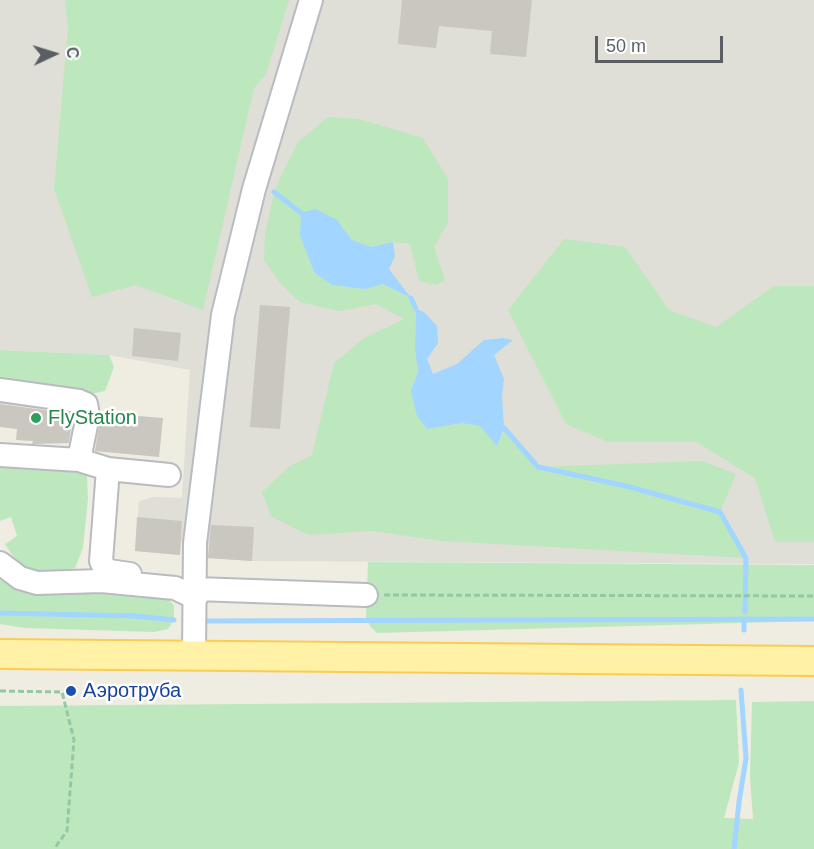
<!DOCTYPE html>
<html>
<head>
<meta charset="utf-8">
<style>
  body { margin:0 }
  #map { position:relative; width:814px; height:849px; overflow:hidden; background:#efece2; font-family:Arial,sans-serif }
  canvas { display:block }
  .north { position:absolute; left:24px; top:24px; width:60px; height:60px; -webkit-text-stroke:4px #fff; paint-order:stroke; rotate:86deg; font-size:16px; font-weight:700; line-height:24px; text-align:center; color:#5b5f64 }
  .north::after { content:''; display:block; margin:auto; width:21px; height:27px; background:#5b5f64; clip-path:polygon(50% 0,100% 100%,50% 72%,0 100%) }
  .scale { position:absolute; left:595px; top:36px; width:128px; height:27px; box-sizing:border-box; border:3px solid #5b5f64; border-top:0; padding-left:8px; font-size:18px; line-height:21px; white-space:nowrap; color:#5b5f64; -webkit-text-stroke:4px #fff; paint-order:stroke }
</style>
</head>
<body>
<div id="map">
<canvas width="814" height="849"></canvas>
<div class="north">С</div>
<div class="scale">50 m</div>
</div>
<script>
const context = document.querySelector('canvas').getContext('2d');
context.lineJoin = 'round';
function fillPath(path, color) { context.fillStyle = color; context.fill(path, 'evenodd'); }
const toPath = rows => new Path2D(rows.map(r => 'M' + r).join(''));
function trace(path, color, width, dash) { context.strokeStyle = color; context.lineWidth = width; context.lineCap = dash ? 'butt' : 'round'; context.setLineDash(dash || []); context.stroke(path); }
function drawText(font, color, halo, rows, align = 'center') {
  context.font = font + ' Arial,sans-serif'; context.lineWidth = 5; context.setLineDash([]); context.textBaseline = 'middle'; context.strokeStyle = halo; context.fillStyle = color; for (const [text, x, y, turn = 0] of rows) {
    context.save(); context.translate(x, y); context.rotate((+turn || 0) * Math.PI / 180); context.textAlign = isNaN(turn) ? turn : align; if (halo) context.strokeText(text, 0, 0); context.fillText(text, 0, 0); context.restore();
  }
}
fillPath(toPath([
  [0,0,814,0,814,564,252,561,206,558,207,545,181,542,180,555,135,551,139,501,153,497,182,498,190,370,109,355,0,350]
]), '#dfded7');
fillPath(toPath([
  [65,0,289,0,266,74,254,88,203,310,136,285,92,297,54,189,68,27],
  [328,117,359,119,423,138,448,179,448,223,434,247,445,280,437,285,419,281,410,244,393,242,371,247,352,240,337,220,308,255,314,272,365,289,383,284,411,298,416,309,415,349,418,372,411,391,427,429,462,423,481,426,497,446,505,428,538,467,702,461,736,474,720,512,746,558,442,541,371,531,309,535,271,516,262,492,290,466,312,455,334,363,364,338,404,319,376,304,339,311,300,302,280,283,264,260,265,234,274,192,282,174,298,142],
  [564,239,625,247,669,310,716,327,774,286,814,286,814,542,775,542,755,478,696,442,608,442,566,424,508,310],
  [0,350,109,355,114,367,105,391,87,395,0,379],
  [0,465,80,473,87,476,88,499,83,548,75,568,59,572,35,571,22,567,8,549,5,544,17,536,11,517,0,521],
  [368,562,814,565,814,621,377,633,370,626,366,617],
  [0,580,27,593,129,593,167,597,174,606,174,620,168,629,154,632,25,628,0,624],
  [736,700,739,763,724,818,753,819,750,777,752,702,814,701,814,849,0,849,0,706]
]), '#bde8be');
fillPath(toPath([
  [316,209,337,220,352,240,371,247,393,242,395,256,389,269,411,298,383,284,365,289,332,285,314,272,300,235,301,213],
  [416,309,424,312,437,326,438,343,427,359,433,374,457,364,484,340,503,338,513,340,494,355,504,379,502,396,504,428,497,446,480,426,462,423,427,429,417,416,411,391,418,372,415,349]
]), '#a2d5ff');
trace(toPath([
  [274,192,301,213],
  [411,298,416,309],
  [504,428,538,467,626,486,720,512,746,558,745,612],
  [0,613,135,616,174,620],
  [744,620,744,630],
  [205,621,814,619],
  [734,849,739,802,746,758,741,690]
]), '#a2d5ff', 5);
fillPath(toPath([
  [402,0,532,0,526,57,490,54,492,31,439,26,436,48,398,44],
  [260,305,290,307,280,429,250,427],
  [134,328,181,333,178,361,132,356],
  [0,404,73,414,69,443,32,444,33,441,16,440,17,429,0,427],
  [101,413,163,418,159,457,95,451],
  [137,517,182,521,180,555,135,551],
  [211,525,254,527,252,561,208,558]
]), '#cac6c0');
const minor = toPath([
  [0,390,79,401,86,404,88,415,79,460],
  [0,455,79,460,108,469,169,475],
  [108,469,101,561,104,567,109,571,130,574],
  [0,563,20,578,37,583,101,581,175,588,196,598],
  [196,589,366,595],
  [194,655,195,543,223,315,254,189,311,0]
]);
const major = toPath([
  [0,654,814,661]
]);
trace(minor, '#b8bbc0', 26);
trace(major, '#facd50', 32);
trace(toPath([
  [384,595,814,596],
  [0,691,62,692,74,740,67,831,54,849]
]), '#94c7a4', 3, [6, 3]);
trace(minor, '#fff', 22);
trace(major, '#fff2a7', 28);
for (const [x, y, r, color] of [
  [36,418,6,"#2e9e5b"],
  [71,691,6,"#1a4fb4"]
]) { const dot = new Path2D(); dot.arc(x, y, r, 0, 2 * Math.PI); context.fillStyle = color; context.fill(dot); trace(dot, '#fff', 2); }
drawText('20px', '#27864d', '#fff', [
  ["FlyStation",48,418]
], 'left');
drawText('20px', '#164399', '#fff', [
  ["Аэротруба",83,691]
], 'left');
</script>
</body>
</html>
